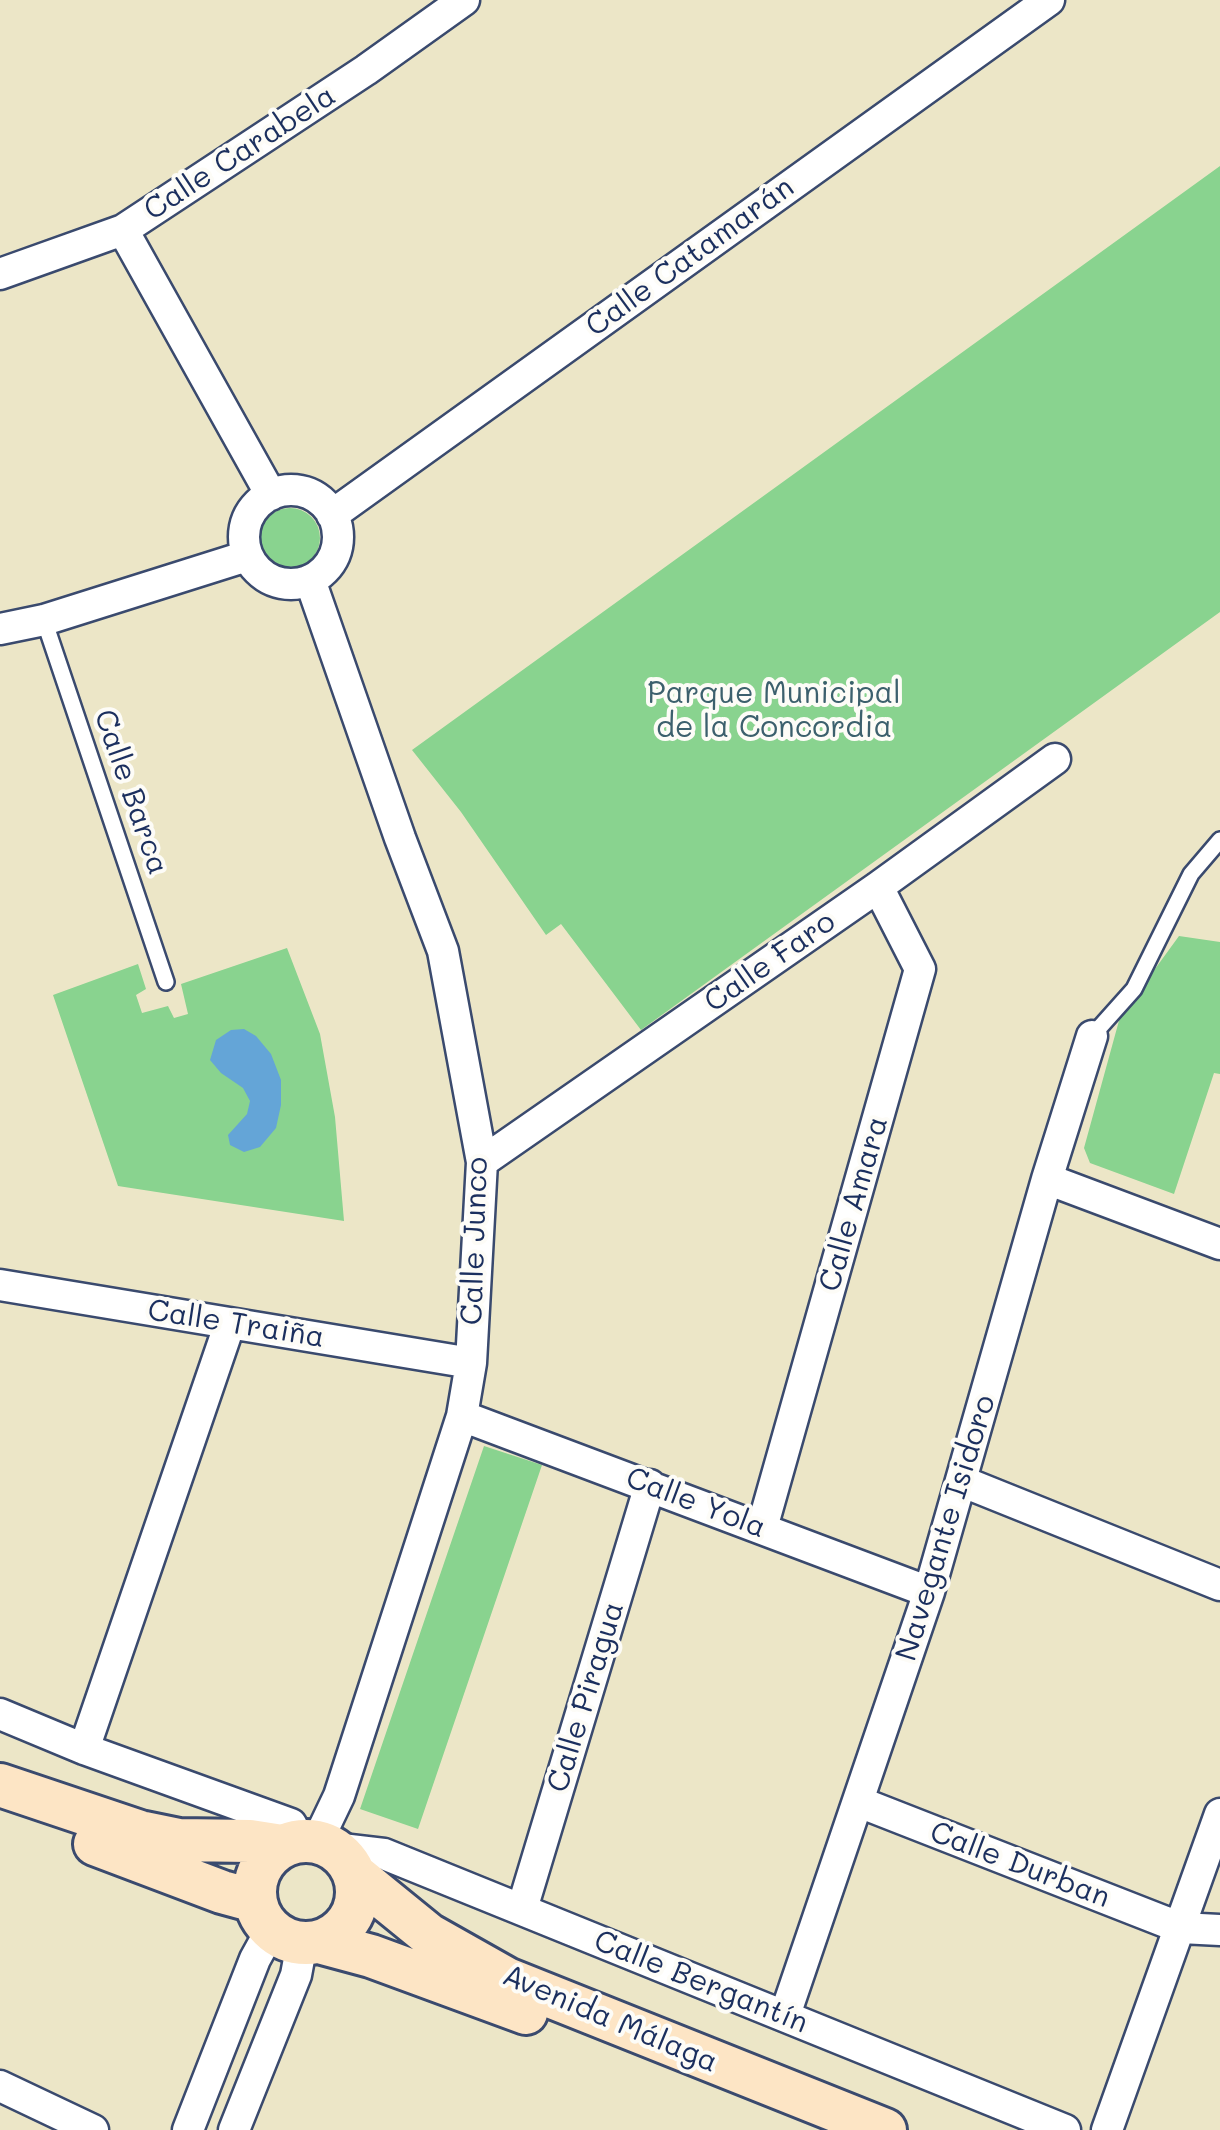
<!DOCTYPE html>
<html>
<head>
<meta charset="utf-8">
<style>
  body { margin:0 }
  canvas { display:block; background:#ece6c7 }
</style>
</head>
<body>
<canvas width="1220" height="2130"></canvas>
<script>
const context = document.querySelector('canvas').getContext('2d');
context.lineJoin = 'round';
function fillPath(path, color) { context.fillStyle = color; context.fill(path, 'evenodd'); }
const toPath = rows => new Path2D(rows.map(r => 'M' + r).join(''));
function trace(path, color, width, dash) { context.strokeStyle = color; context.lineWidth = width; context.lineCap = dash ? 'butt' : 'round'; context.setLineDash(dash || []); context.stroke(path); }
function drawText(font, color, halo, rows, align = 'center') {
  context.font = font + ' Mali,sans-serif'; context.lineWidth = 8; context.setLineDash([]); context.textBaseline = 'middle'; context.strokeStyle = halo; context.fillStyle = color; for (const [text, x, y, turn = 0] of rows) {
    context.save(); context.translate(x, y); context.rotate((+turn || 0) * Math.PI / 180); context.textAlign = isNaN(turn) ? turn : align; if (halo) context.strokeText(text, 0, 0); context.fillText(text, 0, 0); context.restore();
  }
}
fillPath(toPath([
  [1220,166,1220,612,641,1030,561,924,546,935,461,812,412,750],
  '260 538a30 30 0 1 1 60 0a30 30 0 1 1-60 0Z',
  [1179,936,1220,942,1220,1074,1214,1073,1174,1194,1090,1163,1084,1148,1120,1017],
  [287,948,320,1034,335,1117,344,1221,118,1186,53,995,138,964,146,989,136,995,142,1013,168,1006,174,1018,188,1014,181,984],
  [484,1446,542,1465,418,1829,360,1809]
]), '#89d38f');
fillPath(toPath([
  [244,1029,256,1036,271,1054,281,1080,281,1105,276,1128,260,1147,244,1152,230,1145,228,1135,247,1114,250,1101,243,1088,221,1073,210,1060,216,1040,231,1030]
]), '#64a5d7');
const lane = toPath([
  [44,620,166,982],
  [1092,1036,1134,989,1191,874,1220,840]
]);
const street = toPath([
  [123,230,271,495],
  [0,274,123,230,366,70,464,0],
  '244 537a47 47 0 1 1 94 0a47 47 0 1 1-94 0Z',
  [332,515,1049,0],
  [310,580,400,838,443,951,482,1162,471,1363,462,1416,339,1796,317,1842],
  [0,629,44,620,247,556],
  [482,1162,878,887,1055,759],
  [1047,1179,1220,1244],
  [0,1285,471,1363],
  [462,1416,929,1592],
  [961,1481,1220,1585],
  [762,1528,920,969,878,887],
  [0,1714,84,1749,291,1824,300,1841],
  [84,1749,230,1323],
  [859,1802,1181,1928,1220,1930],
  [333,1848,384,1854,1065,2130],
  [522,1909,650,1485],
  [785,2015,929,1592,1047,1179,1092,1036],
  [0,2086,93,2130],
  [188,2130,255,1959,271,1930],
  [234,2130,296,1975,302,1943],
  [1107,2130,1220,1814]
]);
const secondary = toPath([
  [0,1785,140,1832,179,1840,250,1841,282,1846],
  '255 1892a51 51 0 1 1 102 0a51 51 0 1 1-102 0Z',
  [95,1844,222,1892,255,1901],
  [354,1874,429,1935,507,1979,885,2130],
  [319,1942,371,1956,526,2013]
]);
trace(lane, '#3a4a6e', 20);
trace(street, '#3a4a6e', 35);
trace(secondary, '#3a4a6e', 48);
trace(lane, '#fff', 15);
trace(street, '#fff', 30);
trace(secondary, '#fde5c5', 42);
drawText('30px', '#1b2f5e', '#fdfcf7', [
  ["Calle Carabela",240,153,-33],
  ["Calle Catamarán",690,257,-36],
  ["Calle Barca",131,792,71],
  ["Calle Faro",770,962,-35],
  ["Calle Amara",854,1204,-74],
  ["Calle Junco",475,1241,-88],
  ["Calle Traiña",236,1324,9],
  ["Calle Yola",696,1503,21],
  ["Navegante Isidoro",946,1528,-73],
  ["Calle Piragua",586,1697,-73],
  ["Calle Durban",1020,1865,21],
  ["Calle Bergantín",701,1982,22],
  ["Avenida Málaga",610,2019,23]
]);
drawText('30px', '#3c606d', '#fdfcf7', [
  ["Parque Municipal",774,694],
  ["de la Concordia",774,728]
]);
</script>
</body>
</html>
